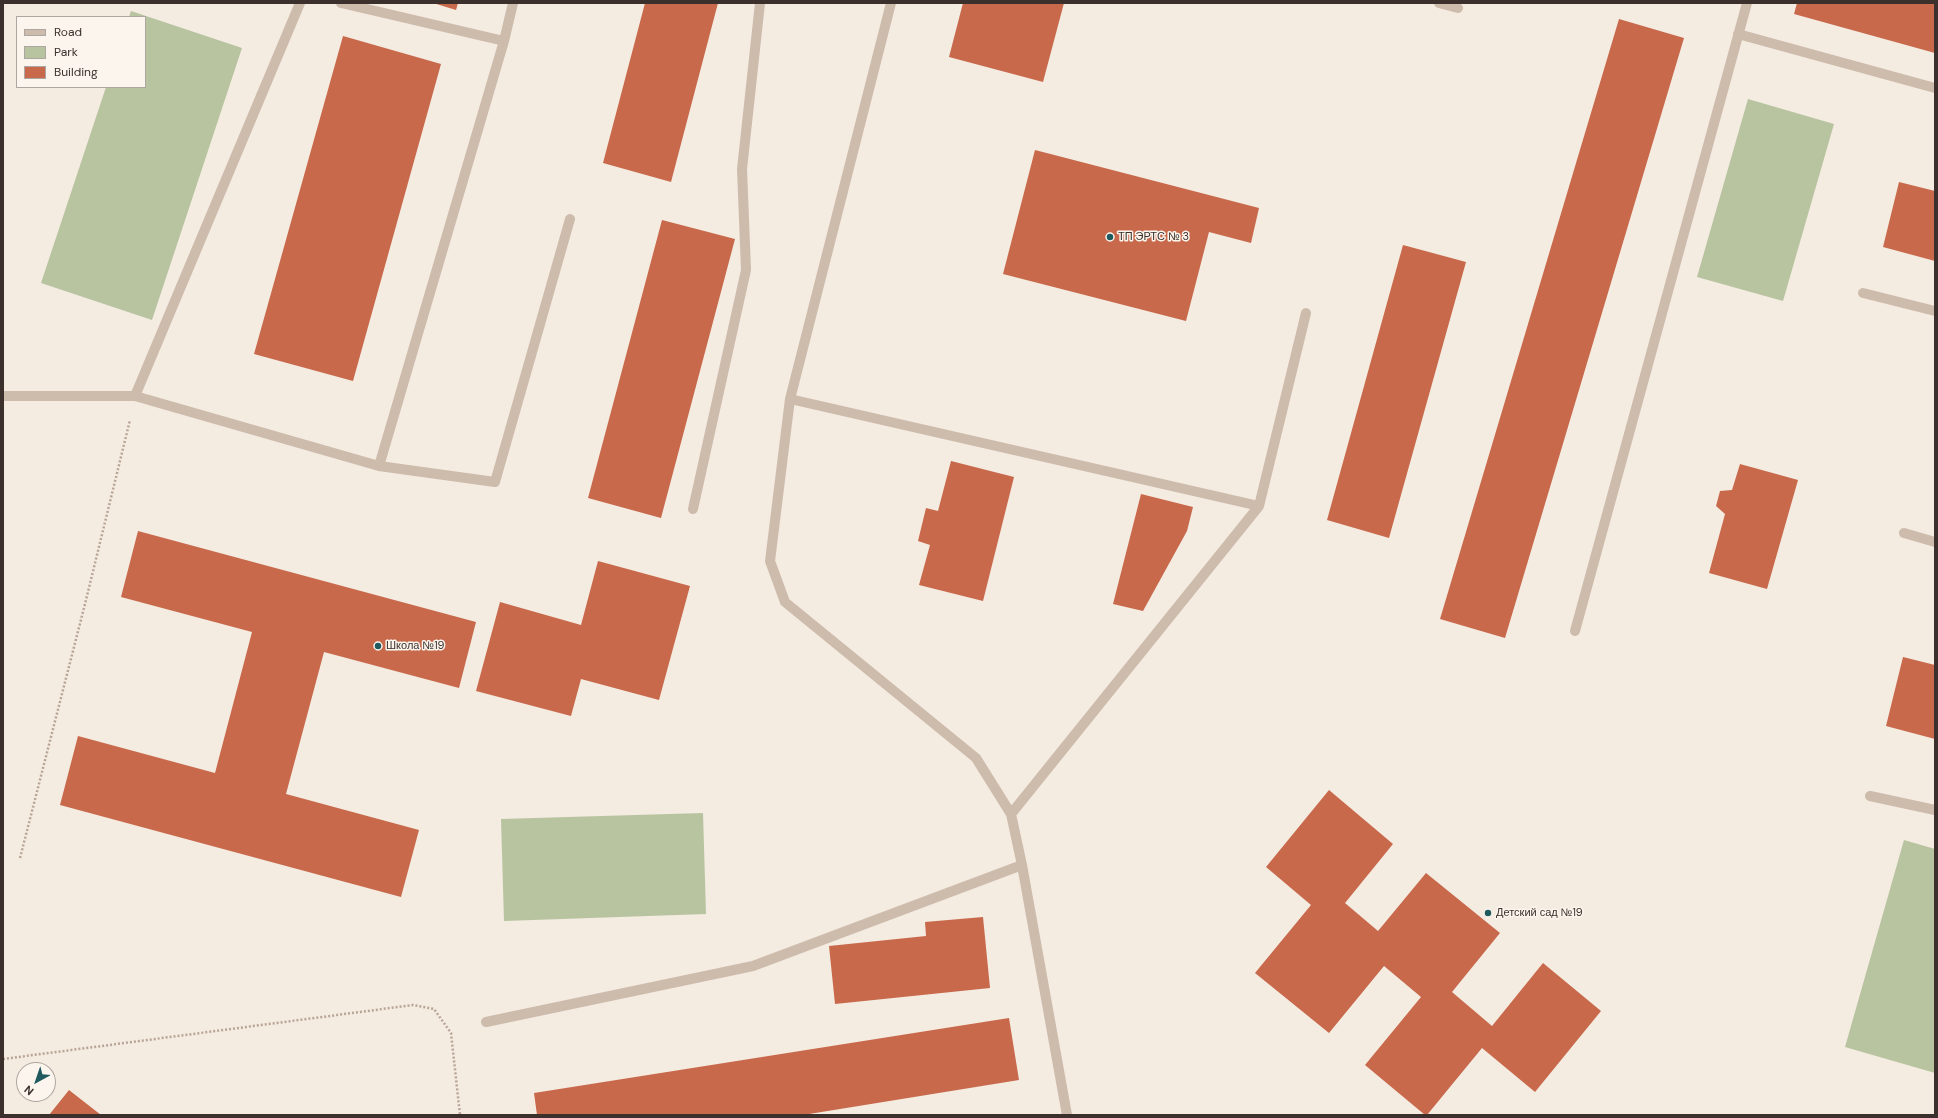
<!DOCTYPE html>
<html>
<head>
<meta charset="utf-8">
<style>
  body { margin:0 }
  #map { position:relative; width:1938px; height:1118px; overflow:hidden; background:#f4ebe1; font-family:"DM Sans",sans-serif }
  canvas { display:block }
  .frame { position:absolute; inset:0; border:4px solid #3b302b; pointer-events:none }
  .legend { position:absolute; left:16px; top:16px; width:130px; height:72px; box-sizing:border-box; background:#fbf5ee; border:1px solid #aea6a0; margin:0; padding:5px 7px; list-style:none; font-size:12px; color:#3b302b }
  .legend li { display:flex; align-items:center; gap:8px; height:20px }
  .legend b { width:20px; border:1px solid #aea6a0 }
  .north { position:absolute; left:16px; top:1062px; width:40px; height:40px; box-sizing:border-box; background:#fbf5ee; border:1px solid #aea6a0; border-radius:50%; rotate:220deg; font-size:11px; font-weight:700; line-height:16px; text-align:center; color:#3b302b }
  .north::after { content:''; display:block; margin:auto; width:14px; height:18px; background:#1f5a5e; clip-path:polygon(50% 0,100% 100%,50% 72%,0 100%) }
</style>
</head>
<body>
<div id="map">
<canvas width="1938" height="1118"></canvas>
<div class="frame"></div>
<ul class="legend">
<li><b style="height:5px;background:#cdbbac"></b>Road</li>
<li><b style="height:11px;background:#b8c4a0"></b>Park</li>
<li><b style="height:11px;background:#c8694b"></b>Building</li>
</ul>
<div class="north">N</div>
</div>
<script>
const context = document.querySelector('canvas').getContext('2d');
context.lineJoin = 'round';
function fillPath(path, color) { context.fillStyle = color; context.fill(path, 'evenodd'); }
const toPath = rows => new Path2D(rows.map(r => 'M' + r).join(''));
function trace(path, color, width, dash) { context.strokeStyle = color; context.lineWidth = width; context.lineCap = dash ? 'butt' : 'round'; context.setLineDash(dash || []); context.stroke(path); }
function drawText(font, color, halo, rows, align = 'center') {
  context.font = font + ' "DM Sans",sans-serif'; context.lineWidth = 3; context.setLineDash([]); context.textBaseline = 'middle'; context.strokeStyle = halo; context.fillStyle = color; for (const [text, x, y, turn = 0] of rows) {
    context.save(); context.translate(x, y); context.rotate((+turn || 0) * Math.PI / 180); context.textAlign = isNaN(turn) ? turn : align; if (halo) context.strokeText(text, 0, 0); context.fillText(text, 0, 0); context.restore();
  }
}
fillPath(toPath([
  [131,11,242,48,152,320,41,283,106,87,145,87,145,17,129,17],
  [1748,99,1834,124,1783,301,1697,277],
  [703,813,706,914,504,921,501,819],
  [1904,840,1935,849,1935,1073,1845,1047]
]), '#b8c4a0');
fillPath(toPath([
  [433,3,458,3,456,10],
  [645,3,718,3,671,182,603,163],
  [963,3,1064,3,1043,82,949,57],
  [1797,3,1935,3,1935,53,1794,14],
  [1619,19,1684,38,1505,638,1440,619],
  [343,36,441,64,353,381,254,354],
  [1035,150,1259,208,1251,243,1209,232,1186,321,1003,274],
  [1899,182,1935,191,1935,261,1883,247],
  [662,220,735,239,661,518,588,498],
  [1403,245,1466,262,1389,538,1327,520],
  [951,461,1014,477,983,601,919,585,930,545,918,541,926,508,938,511],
  [1740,464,1798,480,1767,589,1709,573,1725,514,1716,506,1720,491,1732,490],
  [1141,494,1193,507,1187,531,1143,611,1113,604],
  [138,531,476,622,459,688,324,652,286,794,419,830,401,897,60,805,78,736,215,773,252,632,121,597],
  [598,561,690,586,659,700,581,679,571,716,476,691,500,602,581,625],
  [1903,657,1935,665,1935,739,1886,726],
  [1329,790,1393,844,1345,903,1378,931,1426,873,1500,933,1452,992,1492,1026,1543,963,1601,1011,1535,1092,1482,1048,1427,1115,1425,1115,1365,1065,1421,997,1384,966,1329,1033,1255,973,1311,905,1266,867],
  [983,917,990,988,835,1004,829,946,926,936,925,922],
  [1009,1018,1019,1080,803,1115,537,1115,534,1093],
  [69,1090,101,1115,49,1115]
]), '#c8694b');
trace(toPath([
  [20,858,85,604,130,420],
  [3,1059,413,1005,434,1009,451,1033,460,1115]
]), '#b9a596', 2.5, [2, 2]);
trace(toPath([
  [341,3,504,41,379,466,495,482,570,219],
  [891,3,790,399,770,561,785,602,976,758,1011,814,1022,865,1067,1115],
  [1439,3,1458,8],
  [1738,34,1935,88],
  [504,41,513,3],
  [1863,293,1935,311],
  [3,396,135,396,379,466],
  [135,396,300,3],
  [790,399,1259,506,1306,313],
  [693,509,746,270,742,169,760,3],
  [1904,533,1935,542],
  [1575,631,1747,3],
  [1870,796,1935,810],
  [1011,814,1259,506],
  [486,1022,753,966,1022,865]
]), '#cdbbac', 10);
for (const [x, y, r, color] of [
  [1110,237,4,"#1f5a5e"],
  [378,646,4,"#1f5a5e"],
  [1488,913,4,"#1f5a5e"]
]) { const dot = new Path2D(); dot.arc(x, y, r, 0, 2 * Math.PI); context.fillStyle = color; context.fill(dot); trace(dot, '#fbf5ee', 1.5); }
drawText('11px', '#3b302b', '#fbf5ee', [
  ["ТП ЭРТС № 3",1118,237],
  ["Школа №19",386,646],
  ["Детский сад №19",1496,913]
], 'left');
</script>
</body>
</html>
